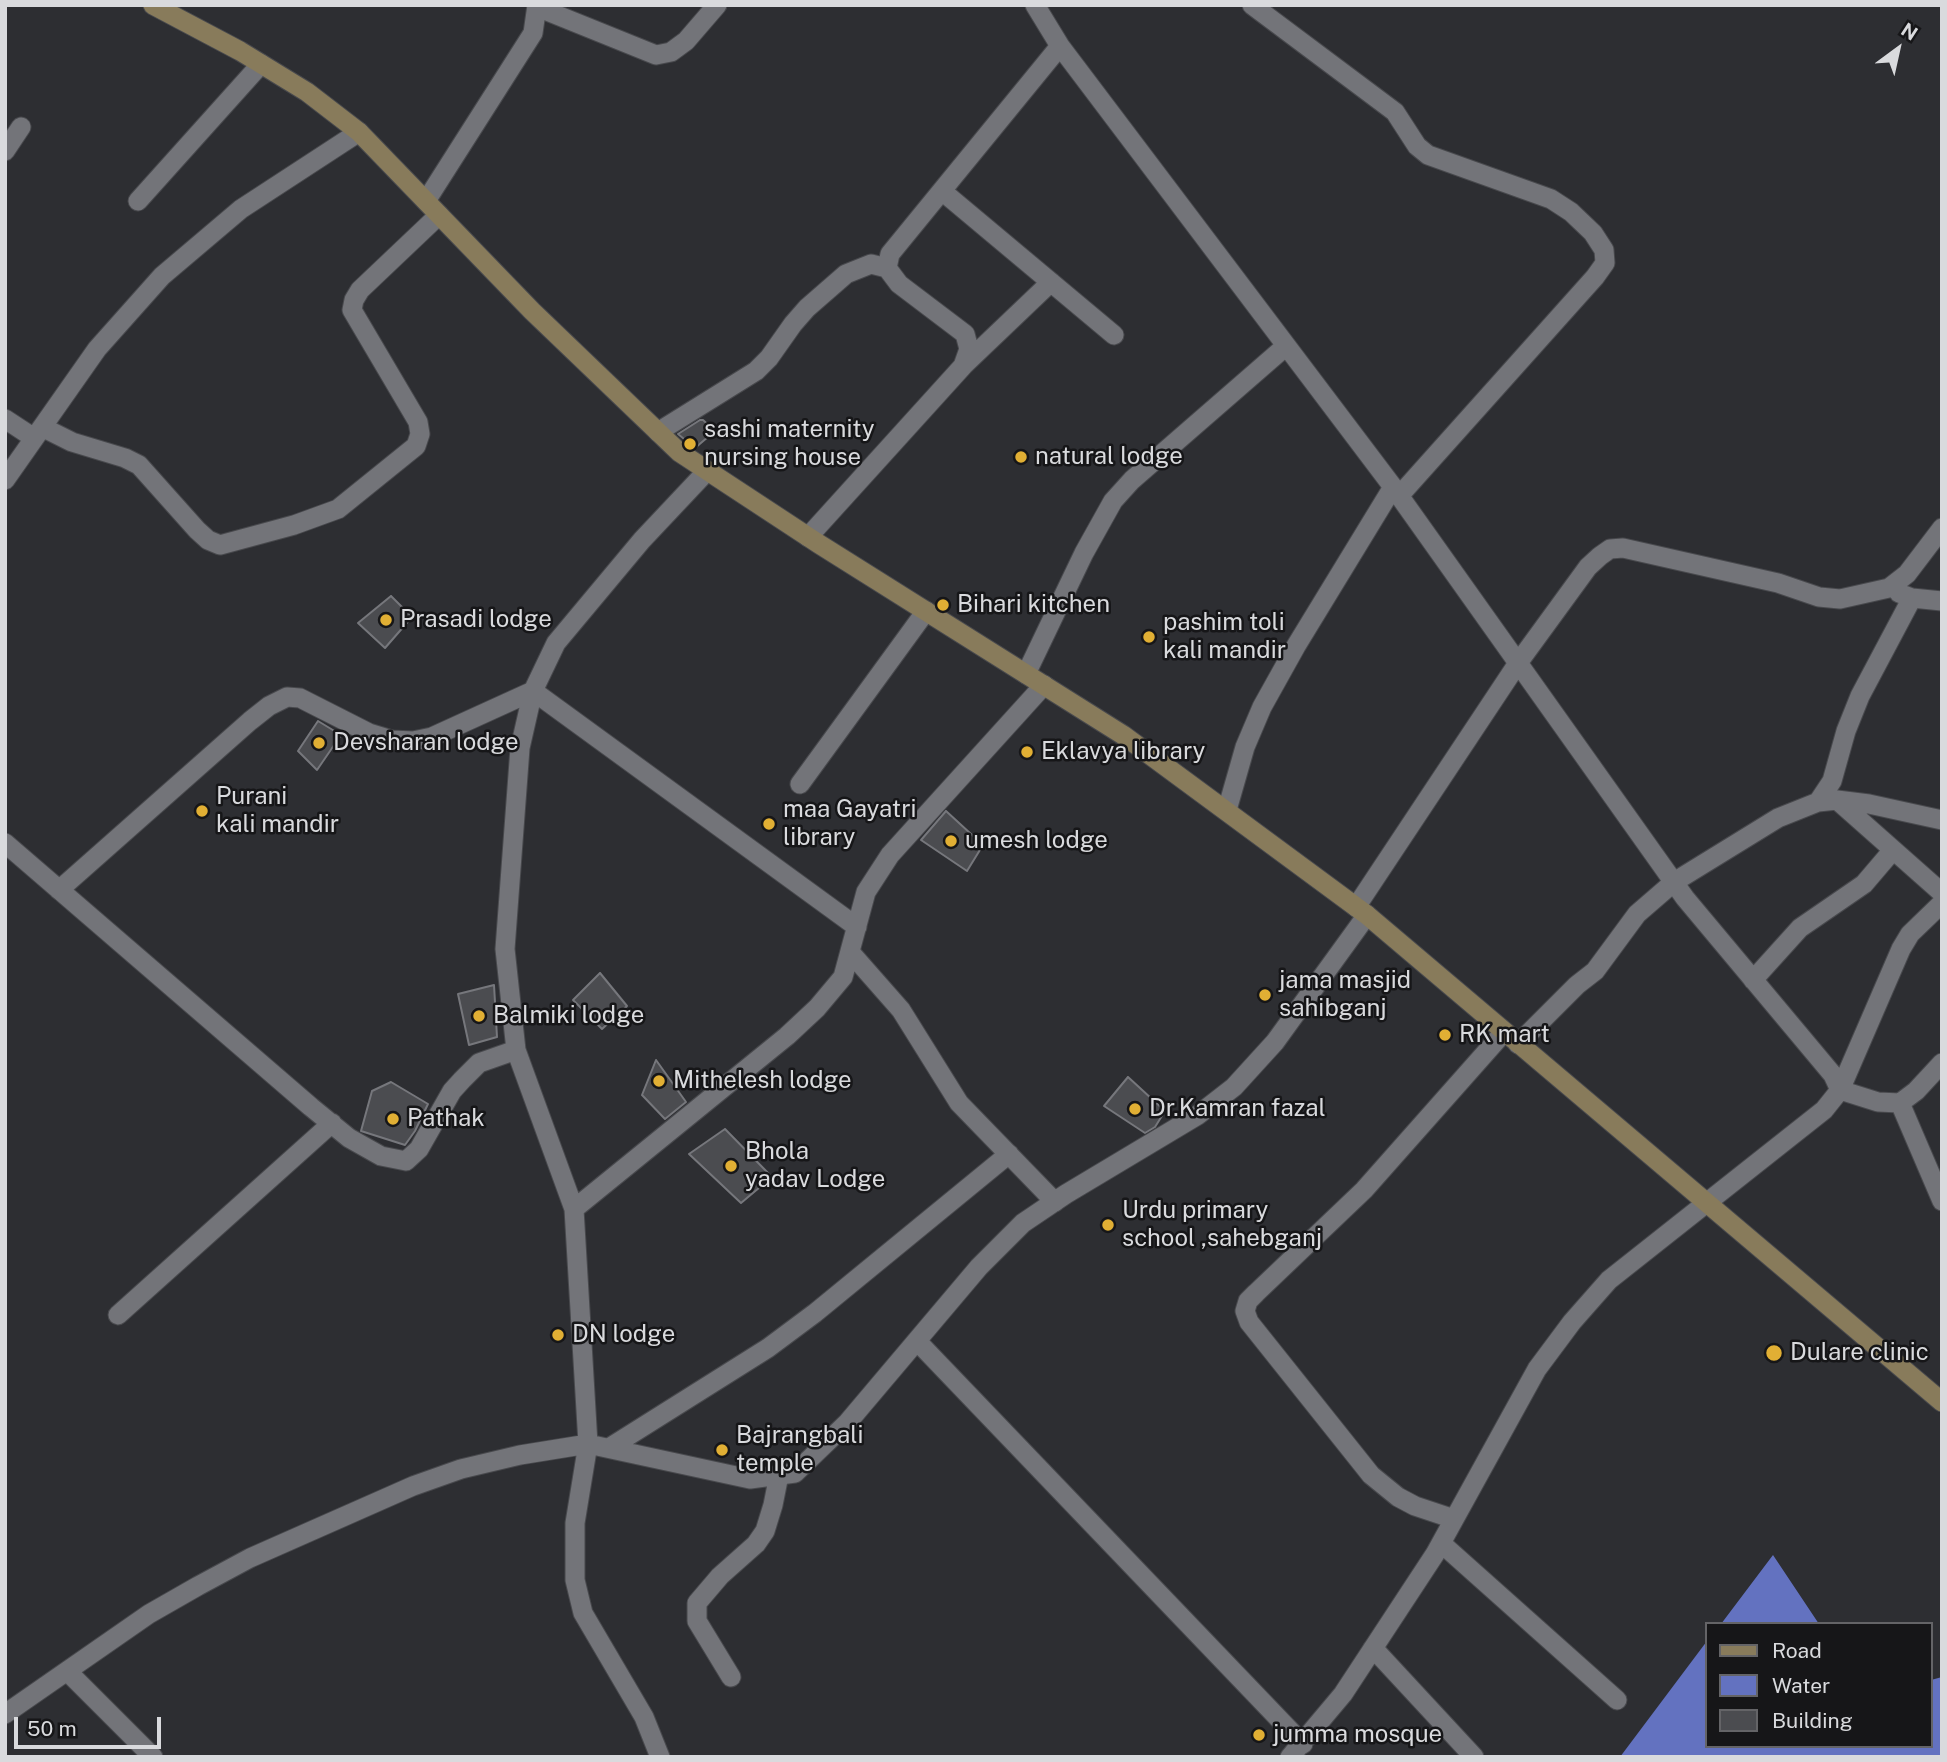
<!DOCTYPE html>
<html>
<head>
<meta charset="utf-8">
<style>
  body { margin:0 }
  #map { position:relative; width:1947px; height:1762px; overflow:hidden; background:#2d2e32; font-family:"Public Sans",sans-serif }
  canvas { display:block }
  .frame { position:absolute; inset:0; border:7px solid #d9dadd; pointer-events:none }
  .legend { position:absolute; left:1705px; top:1622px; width:228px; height:126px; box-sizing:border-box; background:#161618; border:2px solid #646467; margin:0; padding:9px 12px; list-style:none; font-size:21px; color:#d9dadd }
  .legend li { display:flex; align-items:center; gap:14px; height:35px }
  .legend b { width:35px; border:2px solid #646467 }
  .north { position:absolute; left:1863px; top:14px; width:70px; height:70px; -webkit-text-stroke:5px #161618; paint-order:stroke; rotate:33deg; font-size:19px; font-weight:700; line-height:28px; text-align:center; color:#d9dadd }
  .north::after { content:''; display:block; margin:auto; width:24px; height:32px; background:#d9dadd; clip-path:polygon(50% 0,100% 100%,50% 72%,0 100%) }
  .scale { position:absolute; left:14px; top:1717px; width:147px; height:32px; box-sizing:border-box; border:4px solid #d9dadd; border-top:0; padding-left:9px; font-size:21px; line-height:24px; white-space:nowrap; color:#d9dadd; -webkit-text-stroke:5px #161618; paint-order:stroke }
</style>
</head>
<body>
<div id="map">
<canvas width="1947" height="1762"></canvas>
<div class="frame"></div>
<ul class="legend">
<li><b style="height:9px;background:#887b5b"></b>Road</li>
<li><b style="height:19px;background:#6372c0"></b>Water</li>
<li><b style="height:19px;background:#4b4c50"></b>Building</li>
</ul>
<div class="north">N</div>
<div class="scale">50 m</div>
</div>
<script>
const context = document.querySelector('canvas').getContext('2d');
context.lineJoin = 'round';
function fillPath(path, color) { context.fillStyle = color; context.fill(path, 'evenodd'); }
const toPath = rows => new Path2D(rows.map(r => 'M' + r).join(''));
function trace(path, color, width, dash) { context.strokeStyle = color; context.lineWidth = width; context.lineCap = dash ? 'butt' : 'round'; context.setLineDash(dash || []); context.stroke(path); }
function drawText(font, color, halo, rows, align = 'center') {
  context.font = font + ' "Public Sans",sans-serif'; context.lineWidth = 5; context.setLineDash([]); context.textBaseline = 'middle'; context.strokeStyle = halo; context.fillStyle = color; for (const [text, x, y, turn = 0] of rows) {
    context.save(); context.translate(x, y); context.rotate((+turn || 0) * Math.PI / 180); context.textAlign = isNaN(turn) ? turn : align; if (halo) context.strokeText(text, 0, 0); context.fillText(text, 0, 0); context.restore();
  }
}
fillPath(toPath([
  [1773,1555,1819,1624,1721,1624],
  [1707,1641,1707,1746,1931,1746,1931,1680,1942,1677,1942,1757,1620,1757]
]), '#6372c0');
const building = toPath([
  [700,420,703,420,715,431,695,448,678,434,700,420],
  [391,596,412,617,385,648,358,623,391,596],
  [318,721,341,735,317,770,298,751,318,721],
  [946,811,983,845,967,871,921,840,946,811],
  [600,973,627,1006,602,1029,573,1000,600,973],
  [494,985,497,1037,469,1045,458,994,494,985],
  [656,1060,686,1102,665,1119,642,1095,656,1060],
  [1128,1077,1165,1111,1155,1127,1145,1133,1104,1106,1128,1077],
  [391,1082,428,1104,415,1131,405,1145,361,1131,372,1091,391,1082],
  [725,1129,772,1177,741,1203,689,1154,725,1129]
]);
fillPath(building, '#4b4c50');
trace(building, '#76777c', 2);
const minor = toPath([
  [1035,5,1060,46,1393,487,1685,898,1833,1075,1840,1090,1824,1110,1609,1280,1572,1322,1537,1369,1435,1554,1343,1694,1290,1757],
  [1252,5,1395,112,1417,146,1428,155,1551,199,1571,212,1593,233,1604,250,1605,263,1595,277,1399,496],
  [537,7,656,55,671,52,686,41,717,5],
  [5,151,21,127],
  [942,191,1114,335],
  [138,201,261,64],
  [426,201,533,33,537,5],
  [964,365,1051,282],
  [5,419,34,438],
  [42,427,72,442,125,458,139,465,197,530,208,540,220,545,294,525,338,509,416,446,420,434,418,422,352,310,354,300,360,290,439,215],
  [658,432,756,371,769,358,793,324,807,308,846,274,871,264,887,268],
  [5,480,97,349,162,276,241,209,359,132],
  [808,537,963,366,969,349,965,334,899,284,887,268,890,254,1060,46],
  [1899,593,1912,598,1942,601],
  [1026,674,1084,553,1113,501,1132,480,1286,346],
  [800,784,926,611],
  [1837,800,1942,893],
  [1818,802,1832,781,1846,731,1860,696,1912,598],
  [1227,810,1245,747,1262,707,1296,646,1393,487],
  [5,843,311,1107,349,1138,381,1156,406,1161,419,1149,452,1091,462,1080,479,1063,516,1050],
  [59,890,250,721,269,706,287,697,300,698,369,733,392,740,413,741,432,737,533,691,857,927],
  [1942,903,1910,934,1901,949,1840,1090,1878,1102,1900,1103,1916,1091,1942,1063],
  [1356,907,1518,663,1588,567,1600,556,1610,549,1623,548,1778,583,1819,597,1840,599,1889,588,1907,574,1942,528],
  [850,952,901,1010,959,1103,1055,1202],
  [1753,980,1800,928,1864,884,1893,850],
  [1518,1044,1577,985,1595,971,1637,914,1674,882,1778,818,1818,802,1837,800,1869,804,1942,820],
  [1900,1103,1942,1201],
  [574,1209,787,1036,817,1008,843,977,866,892,890,855,1044,685],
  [118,1315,332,1123],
  [917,1341,1303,1744],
  [609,1448,768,1348,815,1313,1009,1154],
  [1454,1519,1415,1506,1398,1497,1371,1475,1249,1322,1245,1311,1248,1301,1256,1293,1364,1190,1504,1032],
  [1441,1543,1617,1700],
  [1373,1648,1474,1757],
  [67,1671,153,1757],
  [731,1677,697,1621,697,1603,720,1576,756,1544,765,1531,773,1505,779,1475],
  [5,1714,149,1614,198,1586,250,1558,413,1486,461,1469,520,1455,588,1444,750,1479,795,1473,848,1422,979,1267,1023,1223,1066,1194,1198,1115,1234,1087,1275,1042,1367,915],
  [660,1757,644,1717,583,1613,575,1580,575,1523,588,1444,574,1209,516,1050,505,949,520,748,533,691,556,643,642,540,707,471]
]);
const secondary = toPath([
  [153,5,240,51,307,92,359,132,532,311,679,452,819,544,1123,735,1367,915,1942,1402]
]);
trace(minor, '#48494d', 21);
trace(secondary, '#48494d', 21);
trace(minor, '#737479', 19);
trace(secondary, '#887b5b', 19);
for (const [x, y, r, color] of [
  [690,444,7,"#e1af34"],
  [1021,457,7,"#e1af34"],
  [943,605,7,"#e1af34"],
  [386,620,7,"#e1af34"],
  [1149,637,7,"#e1af34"],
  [319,743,7,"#e1af34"],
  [1027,752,7,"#e1af34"],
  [202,811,7,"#e1af34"],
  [769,824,7,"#e1af34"],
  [951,841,7,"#e1af34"],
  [1265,995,7,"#e1af34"],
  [479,1016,7,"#e1af34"],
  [1445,1035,7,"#e1af34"],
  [659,1081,7,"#e1af34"],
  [1135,1109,7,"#e1af34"],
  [393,1119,7,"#e1af34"],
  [731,1166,7,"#e1af34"],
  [1108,1225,7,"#e1af34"],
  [558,1335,7,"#e1af34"],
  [1774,1353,9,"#e1af34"],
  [722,1450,7,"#e1af34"],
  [1259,1735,7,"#e1af34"]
]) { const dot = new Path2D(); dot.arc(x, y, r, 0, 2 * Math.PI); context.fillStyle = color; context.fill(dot); trace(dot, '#161618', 2.5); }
drawText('24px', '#d9dadd', '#161618', [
  ["sashi maternity",704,430],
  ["nursing house",704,458],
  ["natural lodge",1035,457],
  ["Bihari kitchen",957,605],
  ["Prasadi lodge",400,620],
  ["pashim toli",1163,623],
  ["kali mandir",1163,651],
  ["Devsharan lodge",333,743],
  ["Eklavya library",1041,752],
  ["Purani",216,797],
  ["kali mandir",216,825],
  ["maa Gayatri",783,810],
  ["library",783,838],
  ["umesh lodge",965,841],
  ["jama masjid",1279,981],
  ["sahibganj",1279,1009],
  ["Balmiki lodge",493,1016],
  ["RK mart",1459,1035],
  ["Mithelesh lodge",673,1081],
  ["Dr.Kamran fazal",1149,1109],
  ["Pathak",407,1119],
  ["Bhola",745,1152],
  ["yadav Lodge",745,1180],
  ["Urdu primary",1122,1211],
  ["school ,sahebganj",1122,1239],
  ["DN lodge",572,1335],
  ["Dulare clinic",1790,1353],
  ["Bajrangbali",736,1436],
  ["temple",736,1464],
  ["jumma mosque",1273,1735]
], 'left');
</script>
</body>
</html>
